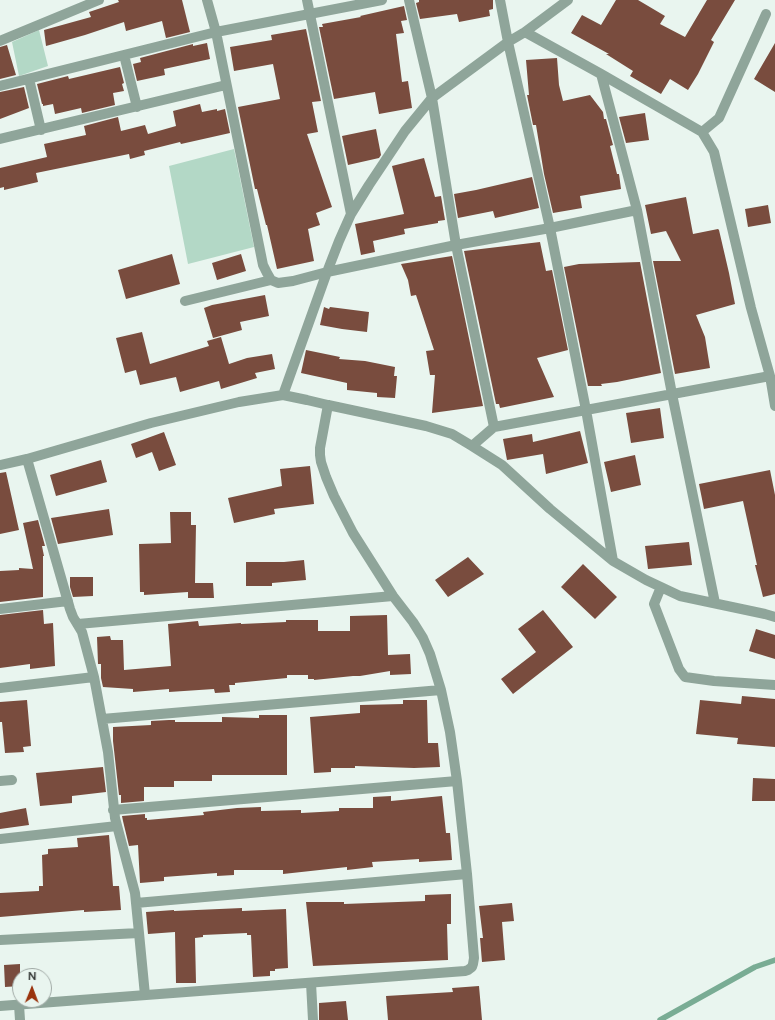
<!DOCTYPE html>
<html>
<head>
<meta charset="utf-8">
<style>
  body { margin:0 }
  #map { position:relative; width:775px; height:1020px; overflow:hidden; background:#e9f5ef; font-family:Figtree,sans-serif }
  canvas { display:block }
  .north { position:absolute; left:12px; top:968px; width:40px; height:40px; box-sizing:border-box; background:#e9f5ef; border:1px solid #a1aaa6; border-radius:50%; rotate:1deg; font-size:11px; font-weight:700; line-height:16px; text-align:center; color:#363a38 }
  .north::after { content:''; display:block; margin:auto; width:14px; height:18px; background:#9a340e; clip-path:polygon(50% 0,100% 100%,50% 72%,0 100%) }
</style>
</head>
<body>
<div id="map">
<canvas width="775" height="1020"></canvas>
<div class="north">N</div>
</div>
<script>
const context = document.querySelector('canvas').getContext('2d');
context.lineJoin = 'round';
function fillPath(path, color) { context.fillStyle = color; context.fill(path, 'evenodd'); }
const toPath = rows => new Path2D(rows.map(r => 'M' + r).join(''));
function trace(path, color, width, dash) { context.strokeStyle = color; context.lineWidth = width; context.lineCap = dash ? 'butt' : 'round'; context.setLineDash(dash || []); context.stroke(path); }
fillPath(toPath([
  [39,30,48,66,19,76,12,42],
  [234,149,254,247,188,264,169,166]
]), '#b3d8c6');
trace(toPath([
  [660,1020,755,967,775,960]
]), '#79ac94', 5.5);
fillPath(toPath([
  [118,0,182,0,190,32,166,38,162,21,126,31,124,22,85,35,46,46,44,30,91,17,89,12,119,2],
  [419,0,493,0,493,9,489,10,490,16,459,22,457,14,420,19,416,3,419,2],
  [616,0,638,0,665,16,660,24,685,37,707,0,735,0,711,40,714,42,698,74,688,90,670,79,661,94,630,76,633,71,606,54,609,54,571,33,582,15,601,25],
  [404,6,407,20,401,21,404,33,396,34,402,82,408,81,412,108,379,114,375,92,334,99,319,27,323,27,322,24,361,17,360,16],
  [306,29,321,101,312,102,318,132,307,134,332,207,316,213,320,225,308,229,314,261,277,269,267,225,266,225,257,189,255,189,238,107,280,99,273,64,234,71,230,47,272,40,271,35],
  [207,43,210,59,164,69,165,75,137,81,133,64,141,62,140,58,193,44,193,46],
  [775,43,775,92,754,79],
  [7,45,16,75,0,79,0,47],
  [557,58,559,85,563,101,590,95,603,112,604,119,606,119,613,145,610,146,617,174,619,174,621,189,580,196,582,208,553,213,544,174,536,125,533,125,527,95,529,95,526,60],
  [120,67,124,83,122,84,124,91,113,93,115,105,82,113,81,108,55,114,53,104,43,106,43,104,42,104,37,84,68,76,69,79],
  [24,87,29,108,0,119,0,92],
  [200,104,202,112,217,109,217,111,225,109,230,133,181,144,180,142,144,151,145,155,130,159,129,154,36,173,38,182,4,190,4,187,0,188,0,168,47,157,44,144,86,135,84,126,118,117,121,131,145,125,148,134,176,126,173,111],
  [645,113,649,140,626,143,619,117],
  [376,129,381,155,379,158,348,165,342,136],
  [424,158,435,197,441,196,445,220,438,221,438,223,404,229,405,234,373,241,375,252,361,255,355,224,404,214,392,166],
  [532,177,539,208,495,218,493,211,458,218,454,194,476,190],
  [686,197,693,234,718,229,719,230,729,273,735,304,696,315,705,337,710,368,675,374,653,261,681,261,666,231,651,234,645,205],
  [768,205,771,223,748,227,745,209],
  [540,242,546,271,552,270,568,350,537,358,554,397,500,408,499,404,496,404,464,251],
  [172,254,180,284,126,299,118,270],
  [241,254,246,271,217,280,212,263],
  [452,256,483,406,432,413,435,375,430,375,426,351,434,350,416,295,411,296,408,280,401,264],
  [640,262,661,373,617,382,601,384,602,386,588,386,564,267,579,264],
  [265,295,269,316,240,322,242,330,213,338,204,308,212,305],
  [324,307,329,309,330,307,369,312,367,332,342,329,320,325],
  [142,332,150,364,209,346,207,341,221,337,229,364,247,358,272,354,275,369,255,373,257,378,221,389,219,381,180,392,176,377,140,385,136,370,125,373,116,338],
  [306,350,340,357,339,359,365,361,395,367,394,376,397,376,395,398,377,397,377,393,347,390,347,383,301,373],
  [660,408,664,438,631,443,626,413],
  [580,431,588,463,546,474,543,454,507,460,503,439,532,434,533,442],
  [164,432,176,465,159,471,152,452,136,458,131,444],
  [635,455,641,485,611,492,604,462],
  [101,460,107,482,56,496,50,475],
  [310,466,314,504,274,509,275,514,234,523,228,498,282,486,280,469],
  [770,470,775,495,775,594,763,597,755,565,757,565,743,501,704,509,699,484],
  [6,472,19,530,0,534,0,473],
  [109,509,113,535,58,544,51,518],
  [170,512,191,512,191,525,196,525,195,583,213,583,214,598,188,598,188,592,144,595,144,592,140,592,139,544,171,543],
  [38,520,45,546,42,546,44,556,43,556,43,597,0,602,0,571,19,570,19,568,33,569,23,523],
  [689,542,692,565,648,569,645,546],
  [468,557,484,574,448,597,435,580],
  [304,560,306,580,272,583,272,586,246,586,246,562,284,562],
  [583,564,617,597,595,619,561,587],
  [70,577,93,577,93,596,73,597,70,587],
  [43,610,44,624,53,623,55,666,30,669,30,664,0,668,0,615],
  [543,610,573,647,513,694,501,679,536,652,518,629],
  [387,615,388,655,410,654,411,674,390,675,390,671,360,676,353,676,314,680,314,679,308,679,308,675,287,675,287,678,235,683,235,685,229,685,230,692,215,693,214,689,169,692,169,689,133,692,133,689,103,687,101,678,101,664,98,664,97,637,110,636,111,640,123,640,124,670,171,666,168,624,198,621,199,626,241,623,241,624,286,622,286,620,318,620,318,631,350,631,350,616],
  [756,629,775,635,775,659,749,651],
  [742,696,775,699,775,747,737,744,738,738,696,734,700,700,741,704],
  [27,700,31,746,23,747,24,752,5,753,2,722,0,722,0,702],
  [403,700,427,700,428,743,438,743,440,767,414,768,355,766,355,768,331,768,331,772,314,773,310,717,360,713,360,705,403,704],
  [259,715,287,715,287,775,212,775,212,781,174,781,174,787,144,787,144,801,121,803,121,795,119,795,113,741,113,727,151,725,151,721,169,720,175,720,175,722,222,722,222,717,259,718],
  [103,767,106,792,72,796,72,803,40,806,36,773],
  [753,778,775,779,775,801,752,801],
  [391,796,391,801,442,796,446,833,450,833,452,860,419,862,419,859,372,862,373,867,347,870,347,867,283,874,283,870,234,870,234,875,217,876,217,873,164,877,164,881,140,883,138,845,129,846,123,821,122,816,145,814,145,818,147,818,147,820,204,815,203,812,237,808,261,807,261,811,301,810,301,813,339,811,339,808,373,808,373,797],
  [26,808,29,825,0,829,0,813],
  [109,835,113,886,119,886,121,910,84,912,84,910,0,917,0,893,39,891,39,886,43,886,42,855,48,854,48,849,78,847,77,838],
  [451,894,451,924,447,924,448,960,313,966,306,902,344,902,344,904,425,901,425,895],
  [512,903,514,921,502,922,505,960,482,962,480,938,483,938,479,906],
  [242,908,242,911,286,909,288,968,275,969,275,971,270,971,270,976,253,977,251,935,247,935,247,933,203,935,203,937,195,938,196,983,176,983,175,932,148,934,146,912,174,910,174,911],
  [20,964,20,986,5,987,4,965],
  [479,986,482,1020,388,1020,386,996,453,992,452,988],
  [346,1001,348,1020,319,1020,319,1003]
]), '#794c3e');
trace(toPath([
  [207,0,216,32,263,265,267,273,271,280,278,283,293,281,327,272,456,245,550,228,637,210],
  [307,0,351,214],
  [409,0,432,98,456,245,494,427],
  [500,0,508,42,550,228,586,410,613,561],
  [525,32,601,74,702,132,714,152,751,308,770,376,775,406],
  [0,41,99,0],
  [124,55,137,107],
  [601,74,637,210,672,394,715,603],
  [29,79,41,130],
  [0,86,216,32,382,0],
  [702,132,719,118,766,14],
  [0,139,226,85],
  [185,301,271,280],
  [283,395,327,272,339,241,351,214,369,185,405,131,432,98,508,42,525,32,568,0],
  [472,446,494,427,770,376],
  [27,459,70,609,73,617,82,632,94,677,108,752,115,818,135,893,139,933,145,995],
  [0,465,27,459,151,423,239,402,283,395,307,400,328,405,426,426,452,434,472,446,502,465,550,509,613,561,646,580,680,596,765,614,775,617],
  [661,587,654,604,679,669,685,677,714,681,775,685],
  [0,609,68,601],
  [78,624,393,596],
  [0,688,94,677],
  [102,719,441,690],
  [0,781,12,780],
  [113,810,457,781],
  [0,839,117,826],
  [136,903,467,874],
  [0,940,139,933],
  [311,983,313,1020],
  [19,1005,20,1020],
  [0,1006,465,971,468,970,472,967,473,964,474,958,467,874,457,781,450,732,441,690,430,654,423,638,413,622,393,596,353,533,334,496,326,477,321,462,320,455,320,448,328,405]
]), '#8fa59a', 10);
</script>
</body>
</html>
